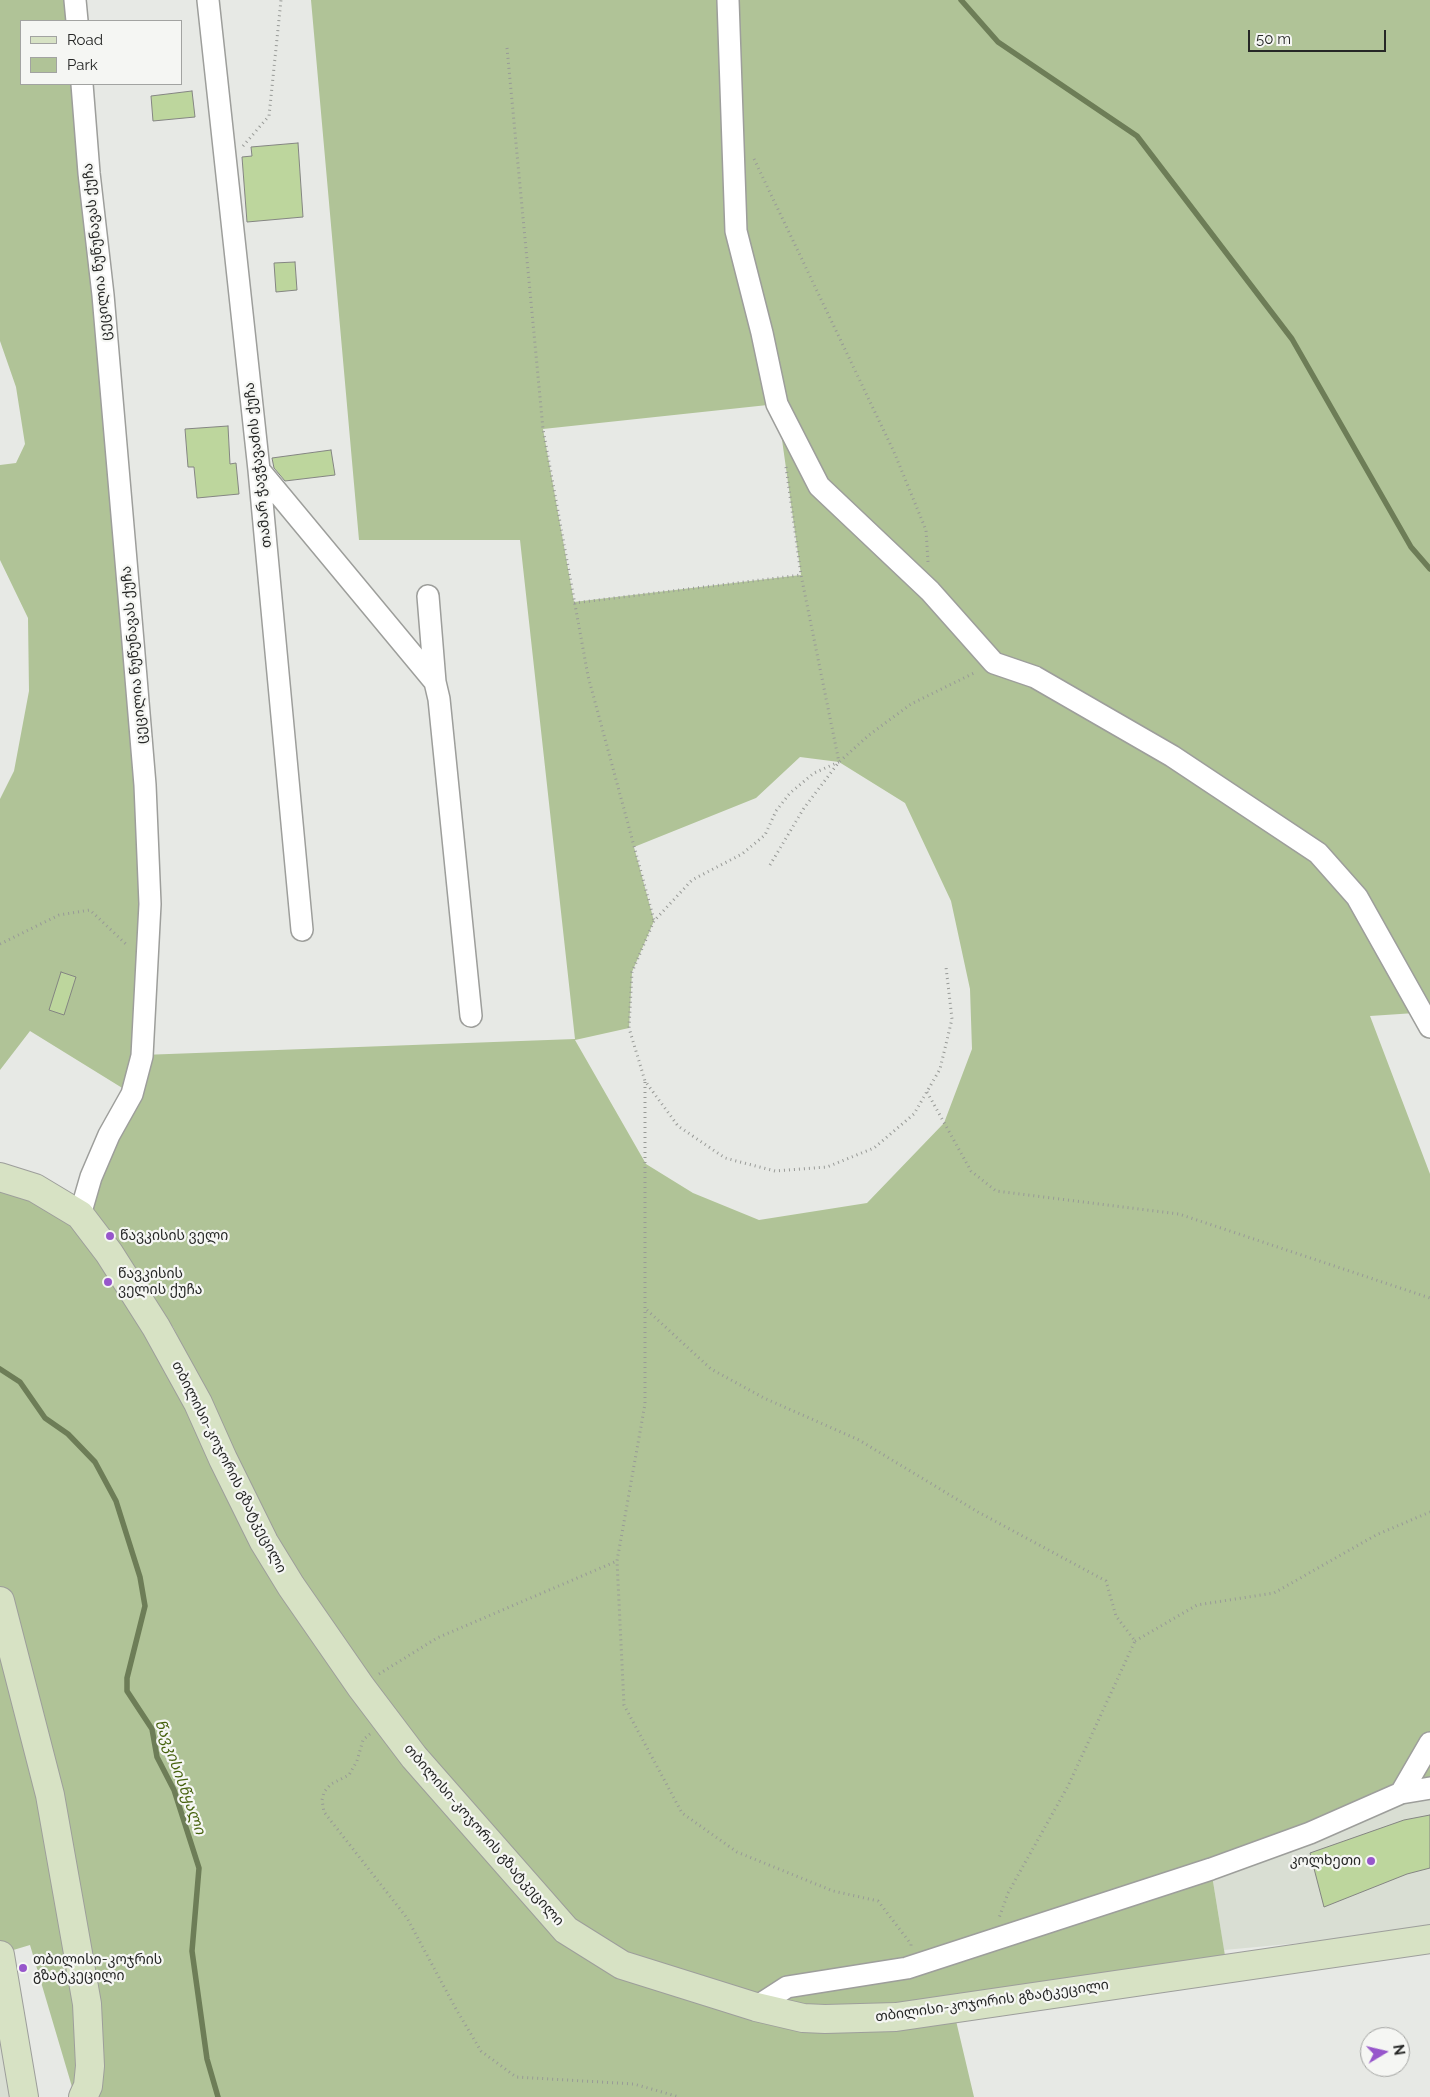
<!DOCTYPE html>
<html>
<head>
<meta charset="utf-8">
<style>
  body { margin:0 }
  #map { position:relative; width:1430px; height:2097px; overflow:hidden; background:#e7e9e5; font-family:Raleway,sans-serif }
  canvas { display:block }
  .legend { position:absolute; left:20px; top:20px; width:162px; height:65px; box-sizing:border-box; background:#f5f6f3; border:1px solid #a2a3a1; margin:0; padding:6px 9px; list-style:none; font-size:15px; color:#262726 }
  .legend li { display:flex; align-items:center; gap:10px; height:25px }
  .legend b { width:25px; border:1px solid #a2a3a1 }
  .north { position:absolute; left:1360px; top:2027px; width:50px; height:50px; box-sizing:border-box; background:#f5f6f3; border:1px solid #a2a3a1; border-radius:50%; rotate:81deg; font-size:14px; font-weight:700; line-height:20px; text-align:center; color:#262726 }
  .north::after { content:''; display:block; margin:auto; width:18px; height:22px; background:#9756cb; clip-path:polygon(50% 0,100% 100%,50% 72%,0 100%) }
  .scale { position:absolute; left:1248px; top:30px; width:138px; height:22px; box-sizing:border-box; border:2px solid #262726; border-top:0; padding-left:6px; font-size:15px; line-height:18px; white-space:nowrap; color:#262726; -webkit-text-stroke:4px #f5f6f3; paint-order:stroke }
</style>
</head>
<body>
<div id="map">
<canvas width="1430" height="2097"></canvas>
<ul class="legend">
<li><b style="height:6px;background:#d7e2c4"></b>Road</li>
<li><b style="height:14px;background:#b0c397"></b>Park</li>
</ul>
<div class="north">N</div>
<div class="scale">50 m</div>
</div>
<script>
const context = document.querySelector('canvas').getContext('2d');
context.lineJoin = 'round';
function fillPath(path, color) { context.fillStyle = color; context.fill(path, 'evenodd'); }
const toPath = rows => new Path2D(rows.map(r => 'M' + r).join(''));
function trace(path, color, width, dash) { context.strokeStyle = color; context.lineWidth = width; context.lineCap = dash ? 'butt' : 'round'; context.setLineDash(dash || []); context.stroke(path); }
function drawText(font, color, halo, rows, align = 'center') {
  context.font = font + ' Raleway,"Noto Sans Georgian",sans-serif'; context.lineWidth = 4.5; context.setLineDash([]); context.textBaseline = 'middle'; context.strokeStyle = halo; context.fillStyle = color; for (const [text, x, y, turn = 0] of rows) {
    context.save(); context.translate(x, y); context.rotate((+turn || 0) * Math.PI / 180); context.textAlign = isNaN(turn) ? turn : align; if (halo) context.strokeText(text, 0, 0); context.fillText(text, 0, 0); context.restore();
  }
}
fillPath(toPath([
  [1409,1796,1430,1796,1430,1931,1224,1950,1213,1881],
  [0,2002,15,2097,0,2097]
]), '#d9ded3');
fillPath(toPath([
  [0,0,75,0,77,21,21,21,21,84,82,84,145,785,142,1055,575,1039,520,540,359,540,311,0,1430,0,1430,1012,1370,1016,1430,1174,1430,1788,1211,1869,1227,1968,953,2008,974,2097,75,2097,30,1945,0,1954,0,1177,80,1215,132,1094,30,1031,0,1070,0,799,14,771,29,691,28,618,0,560,0,465,16,463,25,444,16,387,0,341],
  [777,404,801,575,574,602,543,429],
  [800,757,839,762,905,803,951,901,970,989,972,1049,944,1123,867,1203,759,1220,693,1193,646,1164,575,1040,629,1028,632,972,654,921,634,847,756,798],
  [97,1236,173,1327,275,1533]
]), '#b0c397');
trace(toPath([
  [961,0,998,42,1137,136,1292,339,1411,547,1430,569],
  [0,1369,20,1382,45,1418,68,1434,95,1462,116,1501,140,1577,145,1606,127,1678,127,1691,152,1729,157,1757,174,1790,199,1868,192,1951,207,2059,218,2097]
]), '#6d7d57', 5.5);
const building = toPath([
  [192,91,195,117,153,121,151,96,192,91],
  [298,143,303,217,247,222,242,157,252,156,251,147,298,143],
  [295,262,297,290,276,292,274,263,295,262],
  [228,426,230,464,236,463,239,494,197,498,194,467,188,467,185,429,228,426],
  [331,450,335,475,285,481,274,468,272,458,331,450],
  [61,972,76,977,64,1015,49,1010,61,972],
  [1430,1815,1430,1868,1407,1874,1324,1907,1310,1853,1404,1820,1430,1815]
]);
fillPath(building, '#bdd69d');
trace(building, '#848582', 1);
const minor = toPath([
  [75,0,77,21],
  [208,0,259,470,302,930],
  [728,0,736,231,762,333,777,404,819,486,930,591,994,663,1035,677,1172,756,1318,853,1357,897,1430,1027],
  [259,470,435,682,439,699,471,1016],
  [428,596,435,682],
  [80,1215,91,1177,109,1135,132,1094,142,1056,150,904,145,785,133,642,103,295,89,173,82,84],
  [1401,1793,1430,1743],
  [756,2007,787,1987,907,1968,1211,1869,1310,1833,1401,1793,1430,1788]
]);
const secondary = toPath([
  [0,1177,35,1188,80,1215,109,1253,156,1327,198,1403,223,1459,264,1542,291,1586,361,1687,414,1757,566,1930,622,1965,756,2007,803,2018,825,2019,896,2017,1430,1939],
  [0,1601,50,1795,87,2004,90,2066,88,2086,83,2097],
  [0,1955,24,2097]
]);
trace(minor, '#9d9e9b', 24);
trace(secondary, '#9d9e9b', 30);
trace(toPath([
  [507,48,543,429,588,676,654,920],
  [243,146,269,116,281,0],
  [754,159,894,452,926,530,928,562],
  [786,467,801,575,839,762,814,773,790,793,776,811,765,835,742,854,692,880,654,921,632,972,629,1028,645,1081,678,1126,725,1158,775,1171,827,1167,874,1148,914,1114,940,1069,952,1019,946,967],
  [574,603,801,575],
  [770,865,804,808,839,762,869,735,911,704,976,672],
  [0,944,59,915,90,910,128,946],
  [645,1082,645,1404,617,1561,624,1705,682,1813,737,1852,833,1891,878,1901,911,1944,911,1948],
  [927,1092,971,1171,996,1191,1179,1214,1430,1298],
  [647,1310,711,1369,764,1398,859,1440,978,1512,1106,1581,1116,1616,1135,1641,1068,1786,1008,1893,999,1918],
  [1135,1641,1197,1605,1274,1593,1376,1535,1430,1512],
  [379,1674,437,1638,617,1561],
  [370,1734,363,1740,357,1761,349,1775,331,1784,324,1792,322,1800,324,1812,407,1918,456,2009,481,2051,516,2077,634,2084,679,2097]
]), '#989a97', 3, [1, 4]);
trace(minor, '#fff', 21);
trace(secondary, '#d7e2c4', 28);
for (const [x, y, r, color] of [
  [110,1236,5,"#9756cb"],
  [108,1282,5,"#9756cb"],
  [1371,1861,5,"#9756cb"],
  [23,1968,5,"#9756cb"]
]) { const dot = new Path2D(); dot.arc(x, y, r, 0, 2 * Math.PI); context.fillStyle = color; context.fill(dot); trace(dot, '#f5f6f3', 2); }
drawText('14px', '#262726', '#f5f6f3', [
  ["ცეცილია წუწუნავას ქუჩა",97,252,-96],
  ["თამარ ჭავჭავაძის ქუჩა",258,465,-96],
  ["ცეცილია წუწუნავას ქუჩა",134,655,-95],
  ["თბილისი-კოჯორის გზატკეცილი",229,1467,63],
  ["თბილისი-კოჯორის გზატკეცილი",484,1835,49],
  ["თბილისი-კოჯორის გზატკეცილი",992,2001,-8]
]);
drawText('14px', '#262726', '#f5f6f3', [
  ["წავკისის ველი",120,1236],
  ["წავკისის",118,1274],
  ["ველის ქუჩა",118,1290],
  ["კოლხეთი",1361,1861,"right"],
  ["თბილისი-კოჯრის",33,1960],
  ["გზატკეცილი",33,1976]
], 'left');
drawText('italic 15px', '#46620e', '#f5f6f3', [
  ["წავკისისწყალი",180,1777,70]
]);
</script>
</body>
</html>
